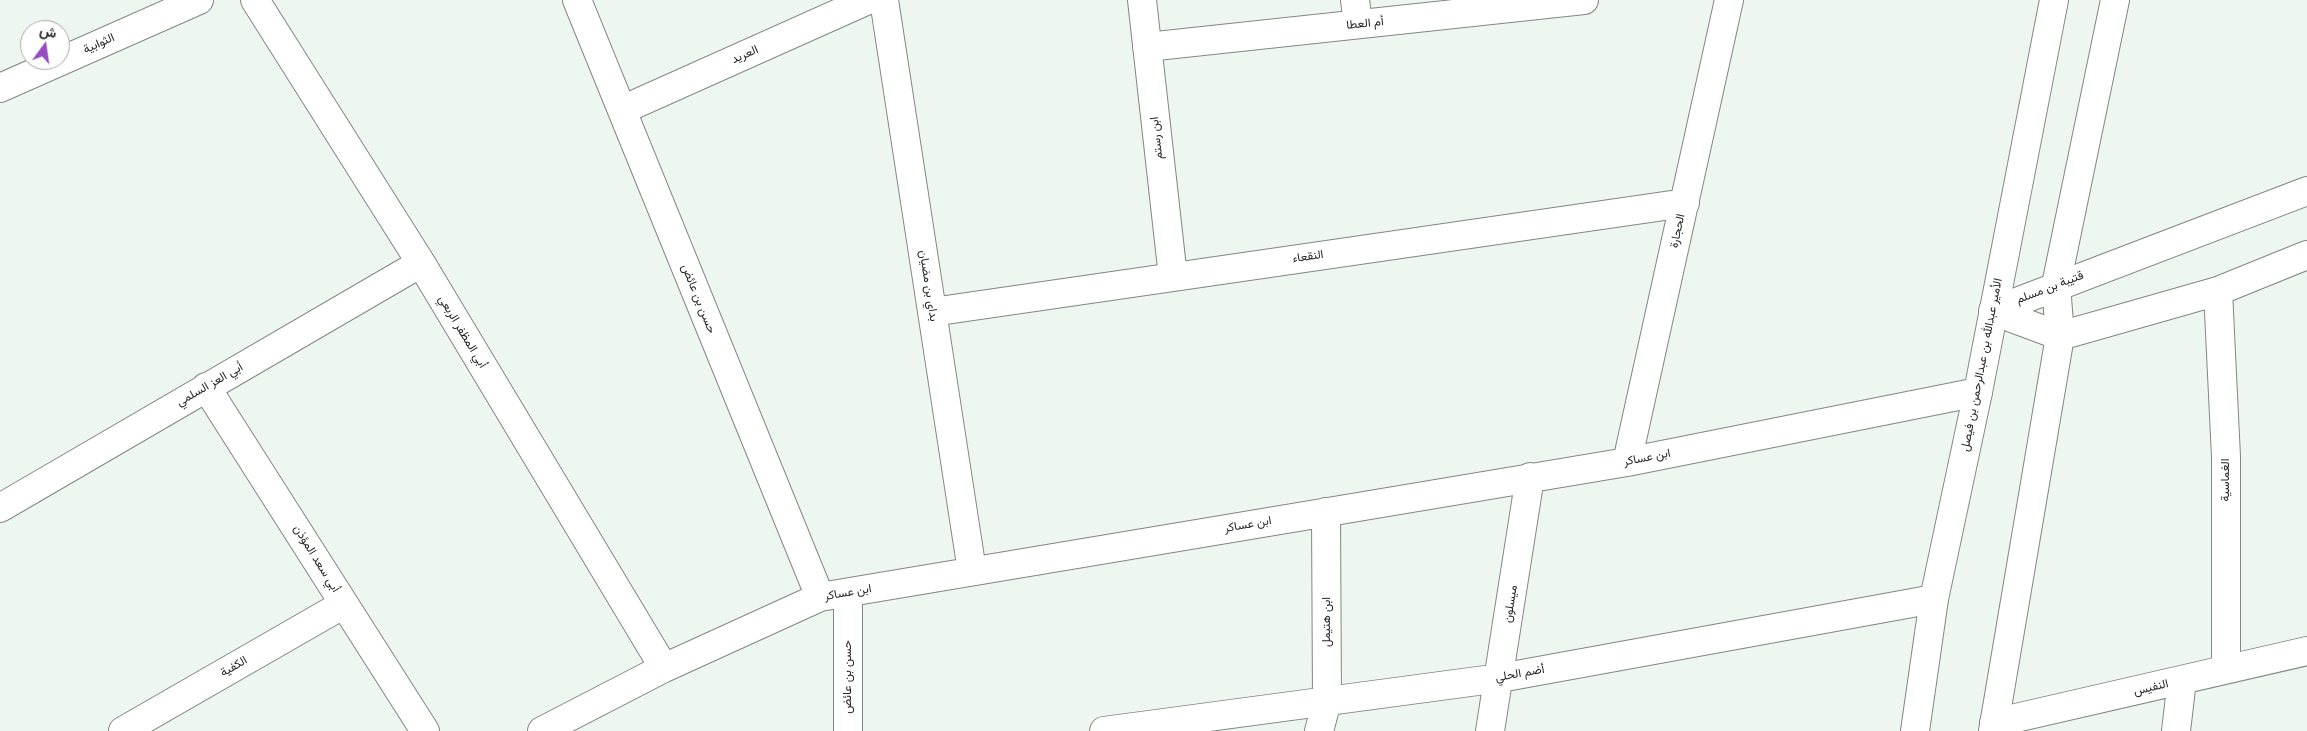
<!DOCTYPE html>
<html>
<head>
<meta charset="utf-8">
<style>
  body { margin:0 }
  #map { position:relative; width:2307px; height:731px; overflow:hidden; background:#eef6f0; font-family:Poppins,Vazirmatn,sans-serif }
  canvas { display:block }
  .north { position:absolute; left:20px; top:20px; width:50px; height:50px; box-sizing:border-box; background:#fff; border:1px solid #a7a9a8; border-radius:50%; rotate:14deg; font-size:14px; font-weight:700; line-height:20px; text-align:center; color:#242725 }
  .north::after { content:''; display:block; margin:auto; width:18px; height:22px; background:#954dc1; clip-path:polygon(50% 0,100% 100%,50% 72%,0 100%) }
</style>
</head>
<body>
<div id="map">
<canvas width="2307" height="731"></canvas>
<div class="north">ش</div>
</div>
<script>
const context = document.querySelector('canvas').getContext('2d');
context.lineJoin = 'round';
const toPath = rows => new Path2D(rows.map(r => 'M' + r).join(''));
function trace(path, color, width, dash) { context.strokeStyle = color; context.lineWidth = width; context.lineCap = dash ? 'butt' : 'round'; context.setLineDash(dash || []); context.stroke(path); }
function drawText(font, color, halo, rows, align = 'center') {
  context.font = font + ' Poppins,Vazirmatn,sans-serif'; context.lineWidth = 4; context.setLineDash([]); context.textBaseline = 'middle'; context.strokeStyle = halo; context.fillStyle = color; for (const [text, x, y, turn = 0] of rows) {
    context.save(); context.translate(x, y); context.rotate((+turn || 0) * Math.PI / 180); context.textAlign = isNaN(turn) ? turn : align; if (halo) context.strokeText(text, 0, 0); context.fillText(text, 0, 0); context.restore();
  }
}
const minor = toPath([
  [255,0,421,263,664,668],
  [577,0,820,597],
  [884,0,972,571],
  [1142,0,1173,277],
  [1355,0,1358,24],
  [1147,47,1584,0],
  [0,88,199,0],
  [622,110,868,0],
  [2218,291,2226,457,2226,669],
  [932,312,1685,203],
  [206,387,425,731],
  [1627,462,1729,0],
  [0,508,421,263],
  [848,593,848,731],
  [1994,723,2307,651],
  [123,731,344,604],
  [542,731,664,668,820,597,1627,462,1978,392],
  [1104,731,1500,678,1934,599],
  [1319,731,1327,701,1326,512],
  [1490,731,1530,477],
  [2176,731,2182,680]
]);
const tertiary = toPath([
  [1993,311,2307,191],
  [1993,311,2060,336,2218,291,2307,255]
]);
const secondary = toPath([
  [1915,731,1934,599,1978,392,2054,0],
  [1993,731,2060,336,2056,285,2115,0]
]);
trace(minor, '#808882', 30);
trace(tertiary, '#808882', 30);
trace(secondary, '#808882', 30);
trace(minor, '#fff', 28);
trace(tertiary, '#fff', 28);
trace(secondary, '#fff', 28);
drawText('12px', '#242725', '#fff', [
  ["أم العطا",1365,24,-6],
  ["الثوابية",99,44,-24],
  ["العريد",745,55,-24],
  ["ابن رستم",1157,138,-96],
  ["الحجارة",1678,231,-78],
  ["النقعاء",1308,257,-8],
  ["بداي بن مضيان",928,286,81],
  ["قتيبة بن مسلم",2050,288,-21],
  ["حسن بن عائض",698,299,68],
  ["أبي المظفر الربعي",462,332,59],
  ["الأمير عبدالله بن عبدالرحمن بن فيصل",1982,365,-79],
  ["أبي العز السلمي",210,385,-30],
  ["ابن عساكر",1647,458,-11],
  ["الغماسية",2226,480,-90],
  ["ابن عساكر",1248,525,-10],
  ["أبي سعد المؤذن",316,559,58],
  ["ابن عساكر",848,593,-10],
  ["ميسلون",1511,604,-81],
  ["ابن هتيمل",1327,622,-90],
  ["الكفية",234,667,-30],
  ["أضم الحلي",1520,674,-10],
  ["حسن بن عائض",848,677,-90],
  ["النفيس",2151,688,-13]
]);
</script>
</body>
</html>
